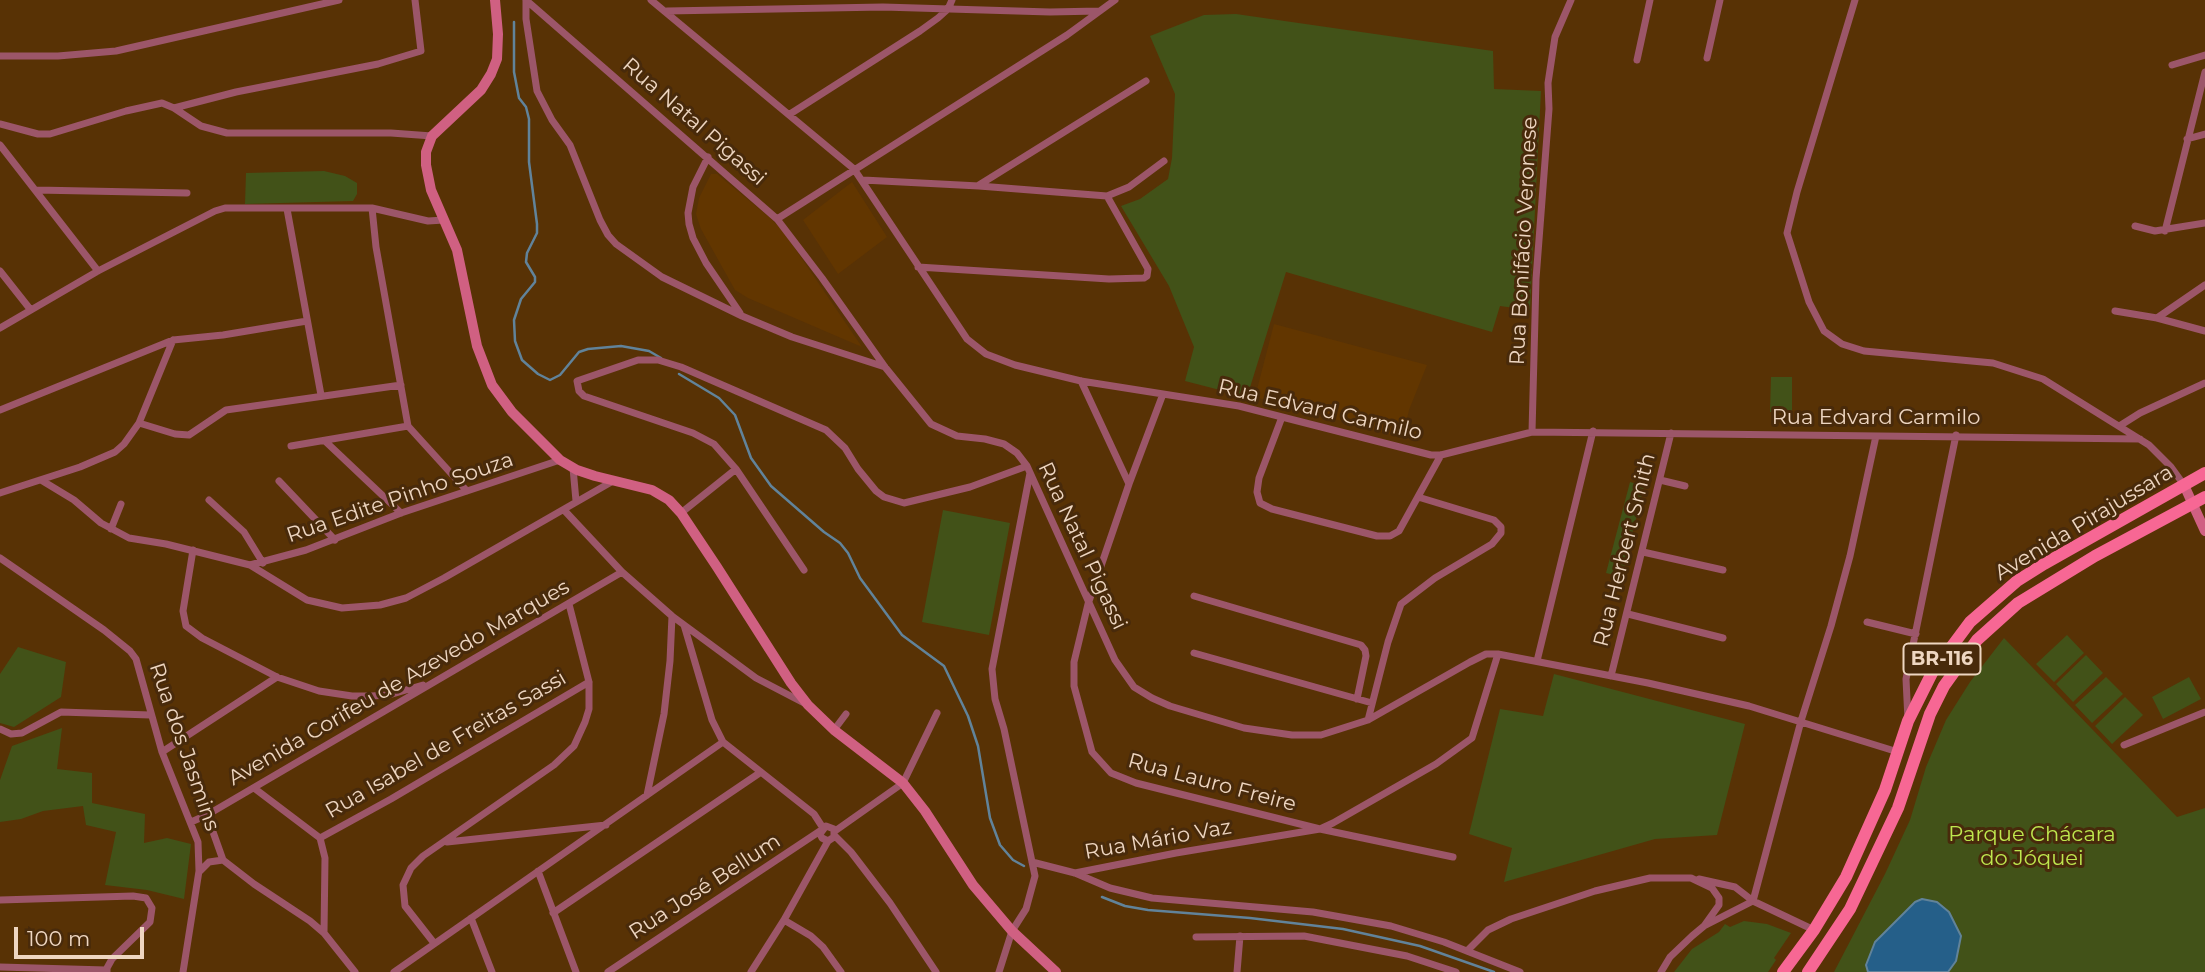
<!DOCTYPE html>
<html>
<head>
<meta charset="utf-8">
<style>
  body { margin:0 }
  #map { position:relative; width:2205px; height:972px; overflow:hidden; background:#583205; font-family:Montserrat,sans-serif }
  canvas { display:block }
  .scale { position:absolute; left:14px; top:927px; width:130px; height:32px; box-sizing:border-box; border:4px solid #eed6c1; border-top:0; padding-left:9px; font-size:21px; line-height:24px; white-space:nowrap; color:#eed6c1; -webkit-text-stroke:5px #482a0b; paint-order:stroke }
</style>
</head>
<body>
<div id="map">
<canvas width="2205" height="972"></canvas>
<div class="scale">100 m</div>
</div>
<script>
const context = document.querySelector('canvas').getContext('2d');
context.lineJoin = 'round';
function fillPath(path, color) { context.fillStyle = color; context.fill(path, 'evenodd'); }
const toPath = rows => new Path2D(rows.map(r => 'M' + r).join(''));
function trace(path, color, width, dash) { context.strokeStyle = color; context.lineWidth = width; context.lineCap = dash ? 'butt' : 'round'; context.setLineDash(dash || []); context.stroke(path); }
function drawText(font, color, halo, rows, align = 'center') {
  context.font = font + ' Montserrat,sans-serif'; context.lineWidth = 6; context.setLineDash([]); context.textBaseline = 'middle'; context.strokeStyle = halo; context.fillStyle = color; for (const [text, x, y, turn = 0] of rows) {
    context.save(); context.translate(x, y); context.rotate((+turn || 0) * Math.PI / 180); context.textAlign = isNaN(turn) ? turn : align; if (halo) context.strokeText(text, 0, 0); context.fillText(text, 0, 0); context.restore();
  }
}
fillPath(toPath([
  [711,174,717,174,769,217,783,231,862,347,748,298,735,290,701,229,696,214,699,198],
  [852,182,887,237,838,274,803,220],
  [1274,324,1427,365,1409,410,1403,438,1255,397]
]), '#623600');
fillPath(toPath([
  [1236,14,1493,51,1494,89,1541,91,1530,310,1500,306,1492,332,1286,272,1247,397,1185,381,1194,347,1169,286,1121,206,1140,199,1168,179,1172,158,1175,94,1150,36,1204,15],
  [324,171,345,176,357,183,357,194,353,201,245,204,246,173],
  [1771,377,1792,377,1792,412,1770,412],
  [1630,482,1644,486,1622,577,1606,573],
  [943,510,1010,523,989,635,922,622],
  [2067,635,2084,653,2054,682,2036,664],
  [2004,638,2177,817,2205,808,2205,972,1834,972,1885,874,1910,820,1926,767,1946,720,1970,682],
  [18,647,66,662,61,697,14,727,0,723,0,674],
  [2086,655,2103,673,2073,702,2056,684],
  [1554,674,1745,724,1717,835,1655,839,1504,882,1512,848,1469,834,1500,709,1543,716],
  [2106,677,2123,694,2092,723,2075,705],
  [2189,677,2201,699,2163,719,2152,697],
  [2125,697,2143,715,2112,744,2095,726],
  [62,728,57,769,92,773,92,803,145,814,144,843,167,838,191,844,184,899,147,890,105,885,116,832,86,825,83,806,43,811,21,819,0,822,0,780,12,746],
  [1744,921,1767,924,1791,933,1774,958,1776,960,1768,972,1674,972,1692,949,1719,932,1725,924,1730,927]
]), '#425218');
const water = toPath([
  [1922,899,1937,902,1949,912,1961,936,1956,961,1948,972,1868,972,1866,965,1875,942,1915,902,1922,899]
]);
fillPath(water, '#255f89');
trace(water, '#61839a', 2);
trace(toPath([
  [514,22,514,72,519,98,526,107,529,119,529,162,537,224,537,233,527,253,526,262,535,277,535,282,521,299,514,320,515,341,522,360,538,374,550,380,560,375,579,352,588,349,621,346,649,351,661,358],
  [679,374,719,398,735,415,751,458,771,486,824,532,840,543,848,553,860,578,902,635,944,666,968,716,978,746,990,818,1000,845,1013,860,1024,866],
  [1102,897,1125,906,1148,910,1250,918,1343,929,1420,946,1494,972]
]), '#61839a', 2.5);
trace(toPath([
  [526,0,777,219,822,278,885,367,931,424,957,436,985,439,1004,444,1017,453,1027,466,1115,660,1134,687,1152,698,1170,706,1244,728,1292,735,1321,735,1368,720,1470,662,1486,654,1498,654,1648,683,1749,706,1898,752],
  [526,0,526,19,537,91,552,120,570,145,600,220,608,235,616,244,662,277,742,316,792,337,885,367],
  [651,0,854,169,967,339,986,354,1015,365,1081,381,1239,406,1431,455,1441,455,1532,432,2140,439],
  [1855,0,1797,192,1787,233,1809,302,1824,331,1842,344,1864,351,1993,363,2043,379,2149,445,2171,467,2184,485],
  [667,11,883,7,1050,12,1099,11],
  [0,56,58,56,116,51,339,0],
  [1707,58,1720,0],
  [1637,60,1650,0],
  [2172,65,2205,55],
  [174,108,236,92,378,64,421,51,415,0],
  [790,114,920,31,938,18,948,9,952,0],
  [0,124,38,134,50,134,126,111,162,103,174,108,201,126,227,133,391,133,432,136],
  [2187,139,2205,134],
  [0,145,98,271],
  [708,157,693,187,688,213,689,224,693,238,706,263,740,313],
  [863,180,979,186,1107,196,1129,187,1164,161],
  [979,185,1146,81],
  [36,190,187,193],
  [372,208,376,247,408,426,467,491],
  [287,209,321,395],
  [777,219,1067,35,1115,0],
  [2135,226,2155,231,2205,223],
  [2165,231,2205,72],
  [918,267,1109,279,1144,278,1147,276,1148,269,1107,196],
  [0,271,30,309],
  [2115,311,2157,318,2205,331],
  [2157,318,2205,285],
  [0,328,98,271,215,211,225,208,372,208,428,221,444,220],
  [1081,381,1129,484],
  [1163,394,1129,484,1088,604,1074,662,1074,686,1092,752,1111,773,1136,783,1320,829,1453,857],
  [0,410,173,340,223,335,307,321],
  [1282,417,1259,478,1257,492,1260,503,1272,509,1377,536,1390,536,1399,531,1441,455],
  [139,423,175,434,189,435,226,410,401,385],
  [2121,425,2140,413,2205,383],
  [1532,432,1536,279,1549,109,1548,83,1555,37,1571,0],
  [325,441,401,513],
  [291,446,408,426],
  [573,468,576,501],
  [41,480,74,500,101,523,129,538,166,544,250,565,307,600,342,608,380,605,406,598,444,578,613,481],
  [1660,480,1685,486],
  [279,481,335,540],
  [0,493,80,467,115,452,124,444,139,423,173,340],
  [209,500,244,532,263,563],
  [564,510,622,572,672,616,756,678,804,703],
  [681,513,736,469],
  [111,529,121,504],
  [193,550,183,611,186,626,202,638,277,677,319,691,352,696,371,696,389,695,423,685],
  [1643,552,1723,570],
  [0,558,104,630,130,651,136,659,162,752,198,842,199,871,183,972],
  [250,565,306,550,401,513,560,460],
  [804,570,736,469,714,444,693,433,584,396,579,391,577,381,638,360,658,360,681,367,826,430,845,448,858,469,876,491,884,497,904,503,970,487,1027,466],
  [1194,596,1361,645,1365,650,1366,656,1357,699],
  [1628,614,1723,638],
  [1867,622,1916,634],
  [1194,653,1372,703],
  [1537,661,1593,431],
  [1611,676,1671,433],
  [1368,720,1388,642,1401,604,1435,578,1492,544,1501,533,1501,527,1494,520,1418,497],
  [1908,720,1906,679,1956,435],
  [0,729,11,734,22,733,61,712,150,715],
  [834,730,846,714],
  [723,742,814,814,823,828],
  [2124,745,2205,712],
  [162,752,277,677],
  [254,788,320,838,325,858,324,933],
  [647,795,664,714,670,661,672,616],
  [207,815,223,860],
  [191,822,207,815,622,572],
  [835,831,903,783,937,713],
  [835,836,851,852,890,903,936,972],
  [320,838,391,799,589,682],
  [447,842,606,825],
  [1032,862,1075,873,1110,888,1152,898,1313,912,1391,926,1444,942,1520,972],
  [200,871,209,862,223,860,254,884,310,921,324,933,355,972],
  [538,871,576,972],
  [1075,873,1176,853,1320,829,1333,823,1436,764,1472,738,1498,654],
  [1699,879,1735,887,1753,901,1814,930],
  [0,900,133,896,146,898,152,908,150,922,112,959,107,968,107,972],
  [1753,901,1801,721,1831,626,1850,556,1876,436],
  [553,913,761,772],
  [471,918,492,972],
  [784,920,811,936,823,947,841,972],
  [1196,937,1304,936,1407,956,1456,972],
  [434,943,405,906,403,885,411,868,423,856,554,765,574,746,585,722,589,709,589,682,569,604],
  [1467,951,1488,930,1511,919,1595,891,1650,878,1691,878,1712,888,1719,898,1719,905,1704,926],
  [0,967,106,970],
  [394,972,723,742,712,720,684,625],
  [608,972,820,831],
  [751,972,784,920,828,841,834,837,834,829,826,826,820,834,822,838,828,841],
  [999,972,1012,931,1026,909,1035,876,1004,729,995,699,992,669,1030,473],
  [1237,972,1240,936],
  [1661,972,1670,957,1692,936,1704,926,1753,901]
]), '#9c5669', 7);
trace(toPath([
  [495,0,498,34,497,59,491,74,481,90,432,136,426,152,426,165,431,190,457,250,477,346,492,385,512,412,560,460,577,470,595,476,652,490,669,500,681,513,717,567,791,683,808,705,834,730,903,783,925,811,973,885,1012,931,1056,972],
  [2184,485,2205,531]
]), '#d06082', 10);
trace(toPath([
  [1783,972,1814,930,1846,877,1885,790,1908,721,1932,673,1970,622,2017,581,2044,564,2205,473],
  [1808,972,1850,909,1898,808,1930,714,1944,686,1977,640,2018,603,2095,556,2205,497]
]), '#f76794', 12);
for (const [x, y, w] of [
  [1942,659,77]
]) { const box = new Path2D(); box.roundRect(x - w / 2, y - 15.5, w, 31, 5); context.fillStyle = '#482a0b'; context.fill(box); trace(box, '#eed6c1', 2); }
drawText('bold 19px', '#eed6c1', null, [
  ["BR-116",1942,659]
]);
drawText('21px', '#eed6c1', '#482a0b', [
  ["Rua Natal Pigassi",694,122,41],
  ["Rua Bonifácio Veronese",1524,241,-87],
  ["Rua Edvard Carmilo",1320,410,13],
  ["Rua Edvard Carmilo",1876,418],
  ["Rua Edite Pinho Souza",400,498,-19],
  ["Avenida Pirajussara",2084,523,-31],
  ["Rua Natal Pigassi",1082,546,65],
  ["Rua Herbert Smith",1625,550,-76],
  ["Avenida Corifeu de Azevedo Marques",399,683,-30],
  ["Rua Isabel de Freitas Sassi",446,745,-30],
  ["Rua dos Jasmins",184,747,71],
  ["Rua Lauro Freire",1212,783,15],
  ["Rua Mário Vaz",1158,840,-10],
  ["Rua José Bellum",705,887,-33]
]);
drawText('21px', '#bee74e', '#482a0b', [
  ["Parque Chácara",2032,835],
  ["do Jóquei",2032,859]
]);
</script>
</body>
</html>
